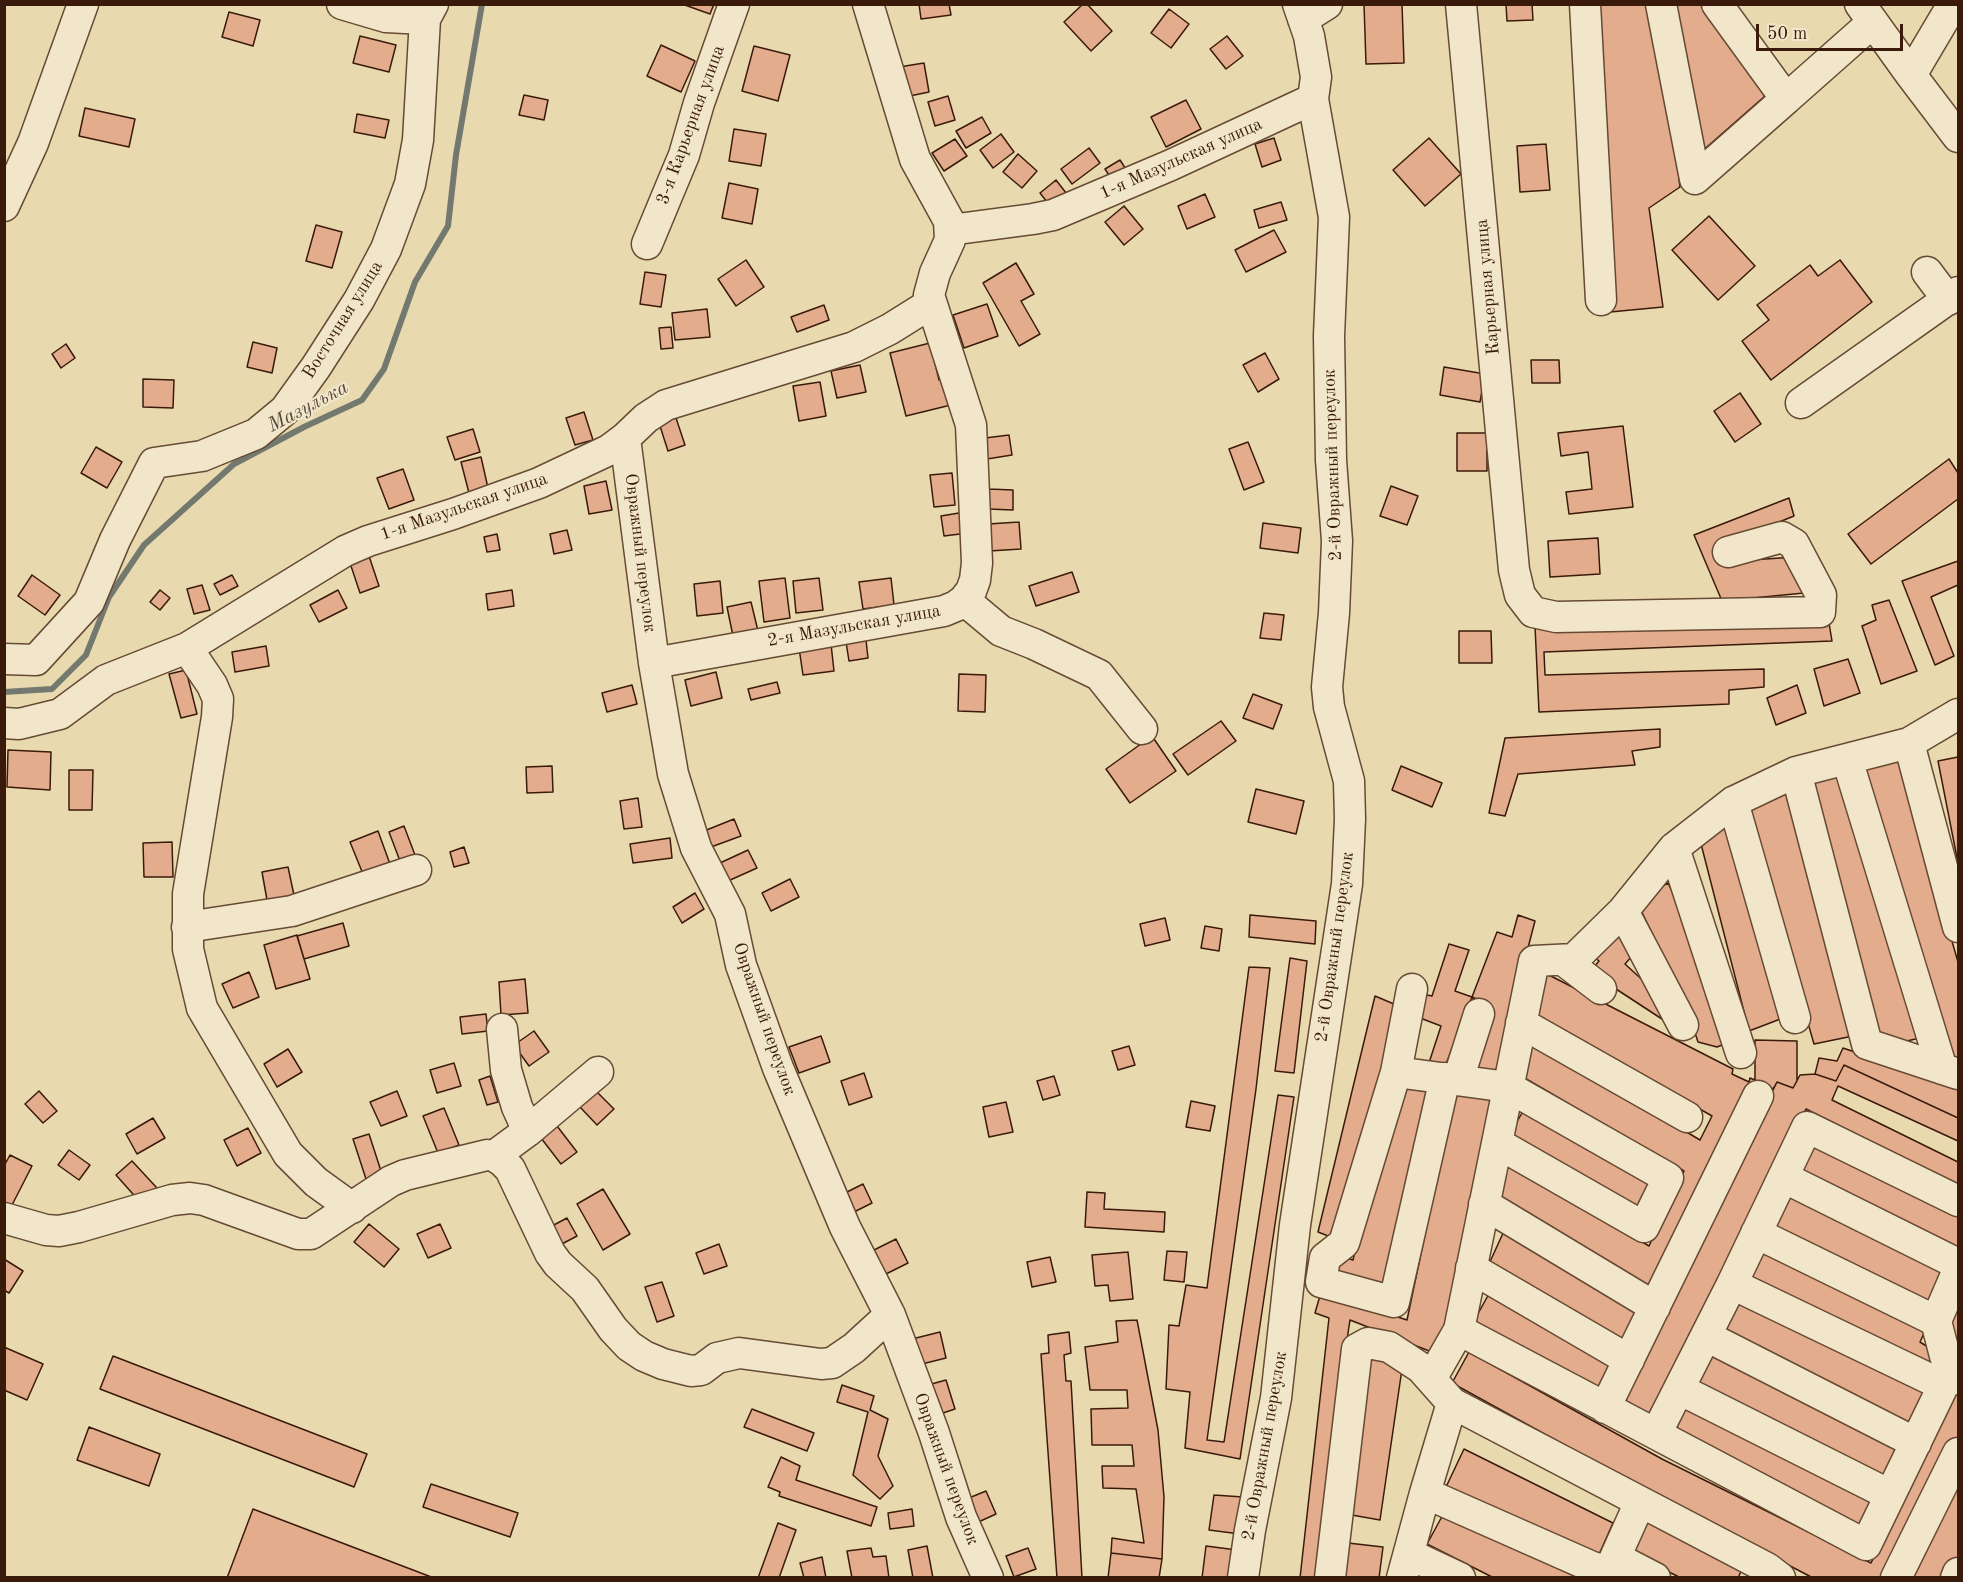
<!DOCTYPE html>
<html>
<head>
<meta charset="utf-8">
<style>
  body { margin:0 }
  #map { position:relative; width:1963px; height:1582px; overflow:hidden; background:#e9d9ae; font-family:"Old Standard TT",serif }
  canvas { display:block }
  .frame { position:absolute; inset:0; border:6px solid #3a1b0b; pointer-events:none }
  .scale { position:absolute; left:1756px; top:24px; width:147px; height:27px; box-sizing:border-box; border:3px solid #3a1b0b; border-top:0; padding-left:8px; font-size:18px; line-height:21px; white-space:nowrap; color:#3a1b0b; -webkit-text-stroke:4px #f1e6ca; paint-order:stroke }
</style>
</head>
<body>
<div id="map">
<canvas width="1963" height="1582"></canvas>
<div class="frame"></div>
<div class="scale">50 m</div>
</div>
<script>
const context = document.querySelector('canvas').getContext('2d');
context.lineJoin = 'round';
const toPath = rows => new Path2D(rows.map(r => 'M' + r).join(''));
function trace(path, color, width, dash) { context.strokeStyle = color; context.lineWidth = width; context.lineCap = dash ? 'butt' : 'round'; context.setLineDash(dash || []); context.stroke(path); }
function fillPath(path, color) { context.fillStyle = color; context.fill(path, 'evenodd'); }
function drawText(font, color, halo, rows, align = 'center') {
  context.font = font + ' "Old Standard TT",serif'; context.lineWidth = 4.5; context.setLineDash([]); context.textBaseline = 'middle'; context.strokeStyle = halo; context.fillStyle = color; for (const [text, x, y, turn = 0] of rows) {
    context.save(); context.translate(x, y); context.rotate((+turn || 0) * Math.PI / 180); context.textAlign = isNaN(turn) ? turn : align; if (halo) context.strokeText(text, 0, 0); context.fillText(text, 0, 0); context.restore();
  }
}
trace(toPath([
  [4,692,52,689,86,655,109,597,144,545,234,464,304,427,362,400,384,369,415,282,448,226,456,155,482,4]
]), '#747970', 6);
const building = toPath([
  [682,4,714,4,710,14,682,4],
  [919,4,949,4,951,15,921,19,919,4],
  [1083,4,1087,4,1112,31,1091,51,1064,22,1083,4],
  [1364,4,1402,4,1404,63,1366,64,1364,4],
  [1506,4,1532,4,1533,20,1507,21,1506,4],
  [1596,4,1648,4,1671,113,1680,187,1649,208,1663,307,1610,312,1596,4],
  [1670,4,1703,4,1765,96,1700,153,1670,4],
  [1169,9,1189,24,1171,48,1151,33,1169,9],
  [229,12,260,20,253,46,222,37,229,12],
  [360,36,396,45,389,72,353,63,360,36],
  [1227,36,1243,56,1226,69,1210,49,1227,36],
  [661,45,695,61,681,92,647,76,661,45],
  [754,46,790,55,778,101,742,91,754,46],
  [924,63,929,92,905,97,899,67,924,63],
  [524,95,548,100,544,120,519,115,524,95],
  [948,96,955,120,935,126,928,102,948,96],
  [1186,100,1201,129,1166,147,1151,117,1186,100],
  [85,108,135,119,129,147,79,136,85,108],
  [357,114,389,120,385,138,354,132,357,114],
  [982,117,991,133,966,148,956,131,982,117],
  [734,129,766,134,761,166,729,161,734,129],
  [1001,134,1014,152,993,168,980,150,1001,134],
  [1274,138,1281,160,1262,167,1255,144,1274,138],
  [1429,138,1461,174,1425,206,1393,170,1429,138],
  [955,139,967,156,944,171,932,153,955,139],
  [1546,144,1550,190,1520,192,1517,146,1546,144],
  [1089,148,1100,163,1072,184,1061,169,1089,148],
  [1018,154,1037,171,1022,188,1003,172,1018,154],
  [1120,160,1129,174,1114,183,1105,169,1120,160],
  [1056,180,1070,198,1054,211,1040,193,1056,180],
  [729,183,758,189,752,224,722,218,729,183],
  [1205,194,1215,217,1187,229,1178,206,1205,194],
  [1281,202,1287,220,1259,228,1254,210,1281,202],
  [1124,206,1143,229,1124,245,1105,222,1124,206],
  [1709,216,1755,266,1718,300,1672,250,1709,216],
  [316,225,342,232,332,268,306,261,316,225],
  [1274,230,1286,252,1246,272,1235,250,1274,230],
  [746,260,764,287,736,306,718,279,746,260],
  [1840,260,1872,302,1771,380,1742,341,1769,320,1757,305,1810,265,1818,276,1840,260],
  [1016,263,1034,294,1021,301,1040,334,1019,346,983,283,1016,263],
  [645,272,666,275,661,307,640,304,645,272],
  [987,304,998,336,964,348,953,315,987,304],
  [824,305,829,320,797,332,791,317,824,305],
  [707,309,710,337,675,340,672,313,707,309],
  [671,327,673,348,661,349,659,328,671,327],
  [253,342,277,348,272,373,247,367,253,342],
  [930,343,939,380,948,378,955,404,906,416,890,353,930,343],
  [66,344,75,358,61,368,52,354,66,344],
  [1265,353,1279,379,1258,392,1243,365,1265,353],
  [1531,360,1559,360,1560,383,1532,383,1531,360],
  [860,365,866,392,837,398,831,371,860,365],
  [1444,367,1485,374,1480,402,1440,395,1444,367],
  [143,379,174,380,173,408,143,407,143,379],
  [820,382,826,416,799,421,793,386,820,382],
  [1740,393,1761,424,1735,442,1714,411,1740,393],
  [584,412,593,440,575,445,566,418,584,412],
  [676,418,685,445,668,451,659,423,676,418],
  [1623,426,1633,507,1569,514,1566,492,1592,489,1588,452,1561,456,1558,433,1623,426],
  [473,429,480,452,455,460,447,437,473,429],
  [1457,433,1487,433,1487,471,1457,471,1457,433],
  [1009,435,1012,455,987,459,985,438,1009,435],
  [1248,442,1264,482,1244,490,1229,449,1248,442],
  [96,447,122,462,107,488,81,473,96,447],
  [481,457,488,488,469,493,461,462,481,457],
  [1949,459,1958,473,1958,499,1871,564,1848,534,1949,459],
  [403,469,414,500,389,509,377,478,403,469],
  [952,473,955,505,934,507,930,475,952,473],
  [606,481,612,510,589,514,584,486,606,481],
  [1391,486,1418,496,1407,525,1380,516,1391,486],
  [989,489,1013,490,1013,510,988,509,989,489],
  [1789,498,1794,516,1714,548,1721,562,1795,557,1804,593,1722,601,1694,535,1789,498],
  [965,512,968,533,944,536,941,516,965,512],
  [1019,522,1021,549,989,551,988,524,1019,522],
  [1263,523,1301,528,1298,553,1260,548,1263,523],
  [567,530,572,550,554,554,550,534,567,530],
  [497,534,500,550,487,552,484,537,497,534],
  [1598,538,1600,574,1550,577,1548,541,1598,538],
  [369,556,379,586,360,593,350,563,369,556],
  [1958,561,1958,585,1931,597,1954,656,1935,665,1902,581,1958,561],
  [1072,572,1079,592,1036,606,1029,586,1072,572],
  [32,575,60,595,45,615,18,596,32,575],
  [232,575,238,586,220,595,214,584,232,575],
  [785,578,790,618,764,622,759,581,785,578],
  [819,578,823,610,796,613,793,581,819,578],
  [891,578,894,605,863,609,859,582,891,578],
  [720,581,723,613,697,616,694,584,720,581],
  [202,585,210,610,194,614,187,589,202,585],
  [160,590,170,598,160,610,150,602,160,590],
  [338,590,347,608,319,622,310,605,338,590],
  [512,590,514,606,488,610,486,594,512,590],
  [1889,600,1917,671,1881,684,1862,626,1876,620,1872,605,1889,600],
  [751,602,758,631,733,636,727,607,751,602],
  [1264,613,1284,615,1281,640,1260,638,1264,613],
  [1829,623,1832,641,1544,652,1545,675,1764,669,1764,687,1729,690,1729,704,1539,712,1535,626,1829,623],
  [1459,631,1491,631,1492,663,1459,663,1459,631],
  [866,640,868,658,849,661,846,642,866,640],
  [831,644,834,671,803,675,799,648,831,644],
  [266,646,269,666,235,672,232,652,266,646],
  [1848,659,1860,693,1824,706,1814,669,1848,659],
  [186,670,197,714,181,718,169,674,186,670],
  [716,672,722,698,691,706,685,680,716,672],
  [959,674,986,675,985,712,958,711,959,674],
  [777,682,780,693,751,700,748,689,777,682],
  [632,685,637,704,607,712,602,693,632,685],
  [1797,685,1806,713,1776,725,1767,698,1797,685],
  [1253,694,1282,705,1273,729,1243,718,1253,694],
  [1221,721,1236,741,1188,775,1173,754,1221,721],
  [1660,729,1660,747,1632,751,1635,765,1518,774,1505,816,1489,813,1505,738,1660,729],
  [1152,736,1176,771,1130,803,1106,769,1152,736],
  [8,750,51,752,50,790,7,787,8,750],
  [1897,751,1958,962,1958,1071,1953,1072,1860,761,1897,751],
  [1958,757,1958,863,1938,761,1958,757],
  [552,766,553,792,527,793,526,767,552,766],
  [1401,766,1442,783,1432,807,1392,790,1401,766],
  [1842,767,1920,1038,1880,1047,1800,780,1842,767],
  [69,770,93,770,92,810,69,810,69,770],
  [1256,789,1304,801,1296,834,1248,822,1256,789],
  [1786,793,1853,1036,1814,1044,1746,808,1786,793],
  [638,798,642,827,624,829,620,801,638,798],
  [734,819,741,836,711,847,704,831,734,819],
  [1732,824,1783,1018,1749,1031,1700,840,1709,829,1732,824],
  [404,826,415,855,400,861,389,832,404,826],
  [378,831,390,864,363,874,350,842,378,831],
  [670,838,672,858,633,863,630,844,670,838],
  [172,842,173,877,144,877,143,843,172,842],
  [464,847,469,863,454,867,450,852,464,847],
  [748,850,757,868,728,881,720,863,748,850],
  [288,867,294,895,267,900,262,872,288,867],
  [790,879,799,897,771,911,762,893,790,879],
  [1668,883,1716,983,1735,1040,1717,1047,1698,1042,1685,1002,1636,900,1668,883],
  [695,893,704,909,682,923,673,907,695,893],
  [1250,915,1316,921,1315,944,1249,937,1250,915],
  [1518,915,1535,921,1494,1078,1473,1075,1491,1005,1472,997,1497,932,1512,937,1518,915],
  [1165,918,1170,940,1145,946,1140,924,1165,918],
  [343,923,349,946,304,959,297,936,343,923],
  [1610,924,1640,947,1625,964,1673,1008,1665,1021,1590,972,1599,961,1588,952,1610,924],
  [1205,926,1222,929,1219,951,1201,948,1205,926],
  [297,935,310,979,276,989,264,945,297,935],
  [1449,944,1469,950,1455,991,1472,997,1441,1077,1426,1072,1441,1026,1415,1016,1422,994,1432,996,1449,944],
  [1290,958,1307,961,1294,1073,1275,1071,1290,958],
  [1249,967,1270,968,1256,1089,1207,1440,1224,1442,1278,1095,1294,1097,1240,1459,1185,1448,1190,1392,1166,1389,1169,1325,1179,1326,1186,1285,1207,1288,1249,967],
  [1541,971,1733,1069,1732,1074,1749,1082,1750,1078,1755,1080,1651,1291,1495,1197,1509,1161,1649,1246,1684,1171,1516,1073,1531,1039,1700,1140,1712,1116,1529,1011,1541,971],
  [249,972,259,997,233,1008,222,984,249,972],
  [525,979,528,1013,501,1015,499,982,525,979],
  [1375,996,1401,1007,1336,1239,1318,1232,1375,996],
  [486,1014,488,1031,462,1034,460,1017,486,1014],
  [534,1031,549,1052,529,1066,514,1045,534,1031],
  [821,1036,830,1062,799,1073,789,1047,821,1036],
  [1755,1040,1797,1041,1797,1081,1793,1088,1777,1082,1773,1089,1755,1080,1755,1040],
  [1129,1046,1135,1065,1118,1070,1112,1051,1129,1046],
  [1843,1048,1958,1087,1958,1118,1844,1065,1836,1081,1815,1074,1819,1058,1837,1061,1843,1048],
  [288,1049,302,1072,277,1087,264,1064,288,1049],
  [454,1063,461,1086,437,1093,430,1070,454,1063],
  [1844,1065,1958,1118,1958,1141,1838,1086,1832,1100,1958,1162,1958,1185,1806,1109,1651,1424,1616,1406,1777,1082,1793,1088,1800,1075,1815,1074,1836,1081,1844,1065],
  [864,1073,872,1097,849,1105,841,1081,864,1073],
  [490,1076,498,1102,487,1105,479,1080,490,1076],
  [1054,1076,1060,1095,1043,1100,1037,1081,1054,1076],
  [1392,1086,1429,1092,1391,1289,1331,1274,1336,1255,1353,1260,1392,1086],
  [595,1090,614,1109,597,1125,579,1106,595,1090],
  [39,1091,57,1111,43,1123,25,1104,39,1091],
  [397,1091,407,1116,381,1126,370,1102,397,1091],
  [1455,1092,1491,1099,1442,1356,1350,1320,1336,1412,1320,1578,1300,1578,1329,1318,1315,1313,1321,1292,1407,1320,1455,1092],
  [1191,1101,1215,1106,1210,1131,1186,1127,1191,1101],
  [1006,1102,1013,1132,989,1137,983,1107,1006,1102],
  [1526,1106,1659,1182,1641,1215,1507,1139,1526,1106],
  [444,1108,459,1145,438,1153,423,1116,444,1108],
  [153,1118,165,1138,137,1154,126,1134,153,1118],
  [557,1126,577,1152,561,1164,541,1138,557,1126],
  [248,1128,261,1153,237,1166,224,1140,248,1128],
  [369,1134,382,1174,366,1179,353,1139,369,1134],
  [1816,1139,1958,1208,1958,1252,1797,1176,1816,1139],
  [69,1150,90,1165,79,1180,58,1165,69,1150],
  [10,1155,32,1166,11,1207,4,1204,4,1166,10,1155],
  [132,1161,157,1188,140,1202,116,1175,132,1161],
  [863,1184,872,1203,852,1213,843,1194,863,1184],
  [603,1189,630,1234,603,1250,577,1204,603,1189],
  [1087,1192,1105,1193,1104,1209,1165,1212,1164,1232,1085,1227,1087,1192],
  [1787,1194,1950,1274,1933,1307,1771,1227,1787,1194],
  [567,1218,577,1236,560,1245,550,1227,567,1218],
  [369,1224,399,1249,384,1267,354,1242,369,1224],
  [440,1224,451,1248,428,1258,417,1234,440,1224],
  [1504,1231,1637,1311,1621,1344,1489,1264,1504,1231],
  [896,1239,908,1263,882,1276,870,1252,896,1239],
  [719,1244,727,1266,704,1274,696,1253,719,1244],
  [1761,1248,1926,1329,1920,1342,1936,1352,1934,1371,1745,1279,1761,1248],
  [1167,1251,1187,1252,1184,1282,1164,1280,1167,1251],
  [1128,1252,1133,1299,1110,1301,1108,1285,1095,1286,1092,1255,1128,1252],
  [1050,1257,1056,1282,1032,1287,1027,1262,1050,1257],
  [4,1259,23,1271,9,1293,4,1290,4,1259],
  [662,1282,674,1316,657,1322,645,1287,662,1282],
  [1491,1290,1617,1367,1599,1400,1474,1321,1491,1290],
  [1958,1296,1958,1346,1939,1334,1958,1296],
  [1737,1299,1932,1392,1917,1427,1720,1334,1737,1299],
  [1137,1320,1158,1430,1164,1497,1162,1559,1111,1553,1112,1538,1144,1543,1136,1489,1103,1488,1102,1466,1134,1466,1132,1445,1092,1445,1091,1409,1128,1408,1127,1390,1090,1390,1085,1347,1118,1342,1116,1321,1137,1320],
  [940,1332,946,1358,918,1365,912,1339,940,1332],
  [1069,1332,1071,1353,1064,1355,1066,1381,1071,1381,1082,1578,1057,1578,1041,1354,1049,1353,1048,1335,1069,1332],
  [4,1347,43,1364,27,1400,4,1390,4,1347],
  [1711,1351,1907,1446,1890,1481,1694,1386,1711,1351],
  [1469,1352,1662,1459,1871,1563,1957,1388,1958,1389,1958,1436,1889,1578,1813,1578,1646,1490,1452,1383,1469,1352],
  [1365,1355,1403,1362,1380,1520,1346,1514,1365,1355],
  [113,1356,367,1454,354,1487,100,1389,113,1356],
  [946,1380,955,1409,937,1415,928,1385,946,1380],
  [842,1385,874,1396,870,1410,888,1419,878,1456,893,1486,880,1499,853,1475,868,1412,837,1402,842,1385],
  [1686,1406,1877,1500,1860,1533,1671,1439,1686,1406],
  [752,1409,814,1433,807,1451,744,1427,752,1409],
  [89,1427,160,1454,149,1486,77,1460,89,1427],
  [1464,1449,1613,1523,1597,1559,1446,1487,1464,1449],
  [781,1457,800,1466,796,1480,877,1507,871,1526,779,1496,780,1492,768,1487,781,1457],
  [1958,1475,1958,1559,1949,1578,1908,1578,1958,1475],
  [431,1484,518,1513,510,1537,423,1507,431,1484],
  [986,1491,996,1514,974,1524,964,1500,986,1491],
  [1214,1495,1243,1497,1240,1534,1209,1530,1214,1495],
  [253,1509,434,1578,227,1578,253,1509],
  [912,1509,914,1526,890,1529,888,1513,912,1509],
  [1445,1511,1579,1578,1494,1578,1427,1544,1445,1511],
  [1641,1515,1744,1565,1738,1578,1681,1578,1625,1550,1641,1515],
  [778,1523,796,1530,779,1578,758,1578,778,1523],
  [1348,1543,1383,1547,1379,1578,1344,1578,1348,1543],
  [927,1546,933,1578,913,1578,908,1550,927,1546],
  [1206,1546,1237,1550,1234,1578,1202,1578,1206,1546],
  [871,1548,873,1557,886,1556,889,1578,852,1578,847,1551,871,1548],
  [1028,1548,1036,1569,1014,1577,1006,1556,1028,1548],
  [1111,1553,1162,1559,1159,1578,1108,1578,1111,1553],
  [822,1557,826,1578,804,1578,800,1563,822,1557]
]);
fillPath(building, '#e3ac8d');
trace(building, '#3a1b0b', 1.5);
const minor = toPath([
  [342,4,386,17,425,19],
  [1461,4,1514,570,1520,595,1533,612,1556,617,1820,612,1821,595,1794,544,1782,537,1728,552],
  [1585,4,1601,300],
  [1661,4,1695,179,1786,99],
  [1717,4,1786,99,1873,22],
  [1860,4,1911,75,1958,137],
  [1303,19,1327,4],
  [1911,75,1953,4],
  [4,206,33,143,83,4],
  [950,230,1033,219,1053,215,1171,165,1313,99],
  [647,244,684,155,699,103,734,4],
  [1927,272,1948,300],
  [1801,403,1958,292],
  [625,438,654,663,673,774,696,848,730,914,741,965,778,1068,845,1227,890,1315,934,1433,961,1517,988,1578],
  [964,600,1001,631,1034,644,1099,675,1142,729],
  [187,648,212,685,218,699,217,717,188,894,188,949,202,1008,288,1154,316,1182,352,1208],
  [4,659,36,660,89,602,115,540,154,463,202,456,256,434,285,410,316,367,359,300,386,249,410,184,418,140,425,19,433,4],
  [654,663,944,611,956,606,964,600,971,591,975,580,977,563,971,425,929,295,935,273,950,240,949,221,915,159,868,4],
  [4,723,19,724,60,714,106,680,187,648,345,551,368,541,453,514,539,483,609,450,625,438,646,418,666,405,854,347,890,329,930,304],
  [1909,743,1958,927],
  [1847,759,1942,1069],
  [1796,772,1867,1044,1958,1074],
  [1733,802,1795,1018],
  [1674,848,1741,1053],
  [1623,911,1683,1025],
  [187,927,292,911,416,870],
  [1563,960,1601,989],
  [1412,989,1396,1072,1508,1087,1668,1178,1644,1227,1497,1143],
  [1521,1023,1687,1117],
  [502,1029,506,1070,517,1107,528,1131],
  [1396,1072,1344,1243,1325,1258,1321,1282,1394,1302,1445,1078],
  [1458,1080,1479,1014],
  [494,1156,528,1131,598,1072],
  [1783,1177,1958,1264],
  [1484,1204,1655,1307],
  [4,1218,46,1230,59,1231,79,1227,172,1200,190,1198,204,1200,298,1234,311,1234,391,1181,405,1175,487,1155,494,1156,502,1161,510,1169,550,1253,558,1264,585,1289,613,1329,629,1346,644,1356,663,1364,691,1371,701,1370,717,1358,739,1353,821,1364,832,1363,854,1348,890,1315],
  [1756,1233,1936,1321],
  [1471,1268,1629,1360],
  [1958,1270,1936,1321,1945,1356,1958,1377],
  [1732,1284,1807,1127,1958,1201],
  [1706,1336,1916,1443],
  [1431,1379,1459,1330],
  [1946,1380,1866,1545,1459,1330,1534,961,1574,959,1623,911,1674,848,1733,802,1796,772,1909,743,1958,714],
  [1679,1389,1890,1495],
  [1605,1408,1758,1096],
  [1656,1434,1732,1284,1934,1381,1958,1379],
  [1425,1493,1597,1569,1628,1564,1655,1578],
  [1409,1554,1460,1578],
  [1243,1578,1250,1530,1276,1398,1295,1225,1347,884,1350,819,1349,781,1329,707,1327,687,1334,613,1337,541,1331,460,1329,336,1334,217,1313,99,1316,77,1309,36,1298,4],
  [1330,1578,1357,1349,1368,1343,1389,1347,1421,1368,1452,1403,1767,1568,1780,1578],
  [1402,1578,1425,1493,1452,1403],
  [1606,1578,1640,1502],
  [1896,1578,1958,1453],
  [1956,1578,1958,1573]
]);
trace(minor, '#664a34', 33);
trace(minor, '#f1e6ca', 30);
drawText('18px', '#3a1b0b', '#f1e6ca', [
  ["3-я Карьерная улица",691,125,-70],
  ["1-я Мазульская улица",1181,159,-24],
  ["Карьерная улица",1488,287,-95],
  ["Восточная улица",343,320,-58],
  ["2-й Овражный переулок",1333,465,-92],
  ["1-я Мазульская улица",464,507,-19],
  ["Овражный переулок",640,553,83],
  ["2-я Мазульская улица",854,626,-10],
  ["2-й Овражный переулок",1335,947,-82],
  ["Овражный переулок",764,1019,71],
  ["2-й Овражный переулок",1265,1446,-80],
  ["Овражный переулок",946,1469,70]
]);
drawText('italic 20px', '#574a3e', '#f1e6ca', [
  ["Мазулька",308,407,-28]
]);
</script>
</body>
</html>
